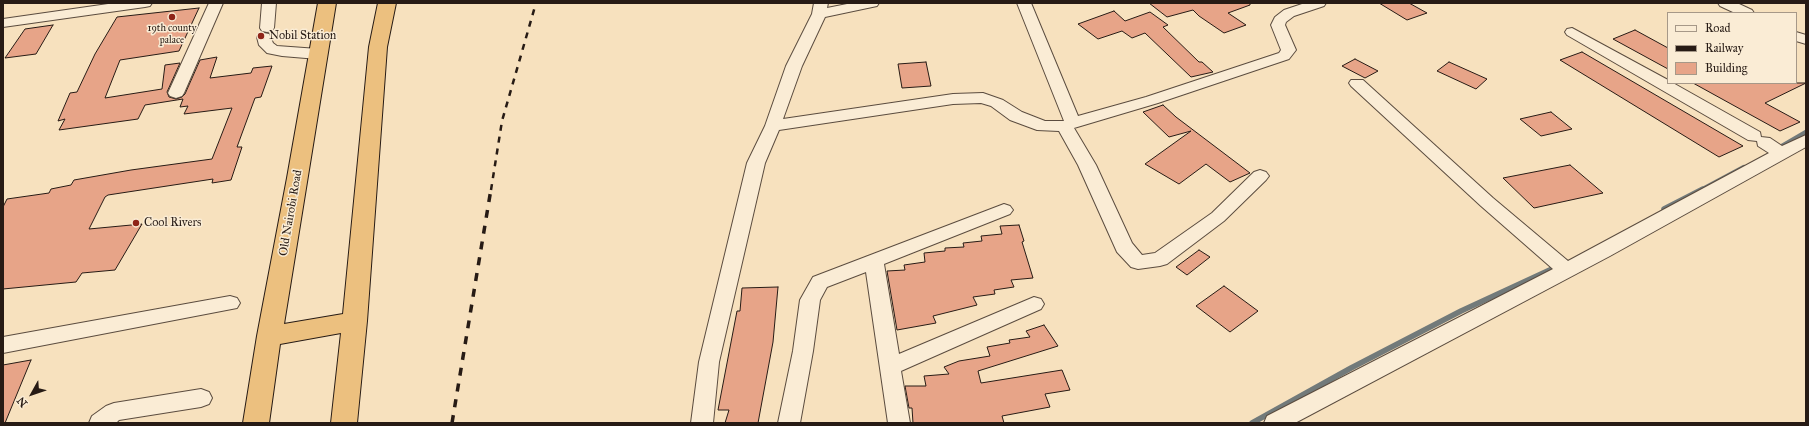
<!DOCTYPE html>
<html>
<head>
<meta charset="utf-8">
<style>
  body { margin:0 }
  #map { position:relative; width:1809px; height:426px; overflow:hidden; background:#f7e1be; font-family:"IM FELL Great Primer",serif }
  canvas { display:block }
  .frame { position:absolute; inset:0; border:4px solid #271b15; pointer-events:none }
  .legend { position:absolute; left:1667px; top:12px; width:130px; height:72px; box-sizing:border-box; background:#faecd5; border:1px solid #a69888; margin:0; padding:5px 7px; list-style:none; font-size:12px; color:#271b15 }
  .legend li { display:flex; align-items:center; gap:8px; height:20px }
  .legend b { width:20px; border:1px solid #a69888 }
  .north { position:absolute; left:12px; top:374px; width:40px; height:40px; -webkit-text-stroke:3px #faecd5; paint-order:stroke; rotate:230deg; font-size:11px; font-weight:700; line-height:16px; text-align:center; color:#271b15 }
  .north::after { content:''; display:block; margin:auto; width:14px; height:18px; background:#271b15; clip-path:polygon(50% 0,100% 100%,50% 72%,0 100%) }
</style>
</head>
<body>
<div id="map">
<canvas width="1809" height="426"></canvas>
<div class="frame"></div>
<ul class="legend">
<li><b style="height:5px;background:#faecd5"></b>Road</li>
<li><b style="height:5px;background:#271b15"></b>Railway</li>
<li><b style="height:11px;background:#e7a488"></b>Building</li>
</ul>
<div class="north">N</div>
</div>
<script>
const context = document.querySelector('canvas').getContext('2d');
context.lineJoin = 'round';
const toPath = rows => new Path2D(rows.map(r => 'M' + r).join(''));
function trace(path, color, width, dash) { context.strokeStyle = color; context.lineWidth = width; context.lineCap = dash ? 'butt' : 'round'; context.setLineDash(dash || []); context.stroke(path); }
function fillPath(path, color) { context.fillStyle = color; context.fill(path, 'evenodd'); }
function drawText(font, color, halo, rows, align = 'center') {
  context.font = font + ' "IM FELL Great Primer",serif'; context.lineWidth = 3; context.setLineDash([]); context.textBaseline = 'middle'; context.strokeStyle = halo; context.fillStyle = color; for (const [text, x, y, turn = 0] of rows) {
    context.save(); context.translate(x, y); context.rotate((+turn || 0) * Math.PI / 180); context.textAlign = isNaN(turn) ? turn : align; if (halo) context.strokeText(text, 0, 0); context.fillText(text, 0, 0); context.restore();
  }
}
trace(toPath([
  [1782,146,1806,132],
  [1701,190,1744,167]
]), '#727a7a', 4.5);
trace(toPath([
  [1664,209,1703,189],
  [1252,423,1351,368,1461,311,1554,268]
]), '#727a7a', 5.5);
const building = toPath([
  [1149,3,1250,3,1250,5,1228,13,1246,25,1224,33,1199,16,1193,10,1167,17,1149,3],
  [1379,3,1409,3,1427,13,1407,20,1379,3],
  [199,8,179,51,120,60,105,98,162,89,165,65,180,63,167,92,169,97,176,99,182,97,185,94,200,60,217,57,210,78,251,73,253,68,272,66,261,97,255,98,237,147,242,147,231,180,212,183,213,179,108,195,105,197,89,229,142,224,115,270,82,273,76,282,3,289,3,207,7,199,49,193,51,189,71,185,74,180,131,170,212,159,232,108,184,114,188,106,180,107,183,99,145,105,138,119,59,130,65,119,58,121,70,93,77,92,95,54,117,17,199,8],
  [1114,11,1125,21,1150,12,1168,25,1163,27,1199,62,1202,62,1213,72,1191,77,1145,33,1132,38,1122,31,1098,39,1078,24,1114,11],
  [53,25,36,54,5,58,25,29,53,25],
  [1635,30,1668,48,1668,69,1613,39,1635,30],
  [1582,52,1743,146,1719,157,1560,60,1582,52],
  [1355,59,1378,71,1365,78,1342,66,1355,59],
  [926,62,931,86,902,88,898,64,926,62],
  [1449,62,1487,79,1476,89,1437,71,1449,62],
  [1693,83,1806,83,1765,103,1800,122,1780,131,1693,83],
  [1163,105,1176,117,1250,173,1230,182,1206,164,1179,184,1145,164,1191,131,1169,137,1143,112,1163,105],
  [1551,112,1572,129,1541,136,1520,119,1551,112],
  [1570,165,1603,193,1534,208,1503,178,1570,165],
  [1019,225,1024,241,1022,242,1033,278,1011,280,1014,287,994,290,995,294,973,297,977,305,933,316,936,323,897,330,887,271,905,270,904,265,925,262,924,253,945,251,945,248,964,247,963,243,982,241,981,236,1002,234,1000,226,1019,225],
  [1199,250,1210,257,1187,275,1176,267,1199,250],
  [1224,286,1258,311,1230,332,1196,306,1224,286],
  [778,287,773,342,758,423,725,423,729,410,718,410,737,311,740,311,742,288,778,287],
  [1044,325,1058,346,978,371,981,383,1062,370,1070,390,1045,394,1050,407,1002,416,1004,423,913,423,912,408,909,408,905,386,926,386,924,376,949,374,944,367,959,361,990,356,987,347,1010,343,1009,340,1030,337,1026,331,1044,325],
  [31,360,5,423,3,423,3,365,31,360]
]);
fillPath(building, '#e7a488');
trace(building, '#271b15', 1);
const minor = toPath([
  [115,3,152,3,150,6,145,7,3,27,3,19,115,3],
  [209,3,223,3,184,93,182,96,176,98,170,96,168,93,209,3],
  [262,3,276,3,274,28,272,31,267,32,262,31,260,28,262,3],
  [814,3,828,3,827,8,852,3,879,3,877,6,825,17,802,66,783,119,953,94,983,93,1003,100,1022,112,1045,121,1064,121,1017,3,1031,3,1078,116,1146,97,1279,53,1281,50,1271,25,1275,17,1284,10,1305,3,1326,3,1324,6,1294,16,1286,22,1285,25,1296,50,1289,59,1158,103,1074,128,1096,165,1132,243,1142,255,1155,253,1212,213,1254,172,1260,170,1266,172,1269,176,1266,180,1224,221,1167,264,1160,266,1138,269,1131,267,1117,252,1078,165,1059,131,1037,130,1010,120,991,106,981,103,953,104,779,130,765,163,719,362,713,423,691,423,699,362,747,163,765,126,786,66,812,14,814,3],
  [1718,3,1737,3,1752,10,1754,13,1735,13,1720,6,1718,3],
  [1572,28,1668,80,1668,83,1673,83,1760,132,1761,137,1770,138,1782,146,1806,135,1806,147,1610,256,1295,423,1264,423,1267,416,1553,269,1481,206,1351,86,1349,83,1351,80,1363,80,1493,198,1568,261,1769,153,1758,146,1757,141,1748,140,1567,35,1565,32,1567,29,1572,28],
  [1796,32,1806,35,1806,44,1796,41,1796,32],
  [264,33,269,34,273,43,277,46,318,49,323,51,326,54,323,57,318,59,282,56,267,53,259,45,257,37,259,34,264,33],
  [1004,204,1010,206,1013,210,1010,214,884,264,899,354,1034,297,1041,299,1044,304,1041,309,901,371,910,423,888,423,866,272,827,287,820,300,813,351,800,423,778,423,793,351,800,300,813,277,1004,204],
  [230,296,237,298,240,303,237,308,3,353,3,337,230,296],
  [201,389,209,392,212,398,209,404,201,407,119,420,116,423,89,423,92,416,106,406,114,403,201,389]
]);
const highway = toPath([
  [318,3,336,3,284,324,343,314,369,47,378,3,396,3,387,47,367,321,357,423,331,423,341,333,280,344,269,423,243,423,257,336,287,178,318,3]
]);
trace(minor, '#5b4c3f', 2);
trace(highway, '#271b15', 2);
fillPath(minor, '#faecd5');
fillPath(highway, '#ecc07f');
trace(toPath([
  [491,190,502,121,536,3]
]), '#271b15', 2.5, [6, 6]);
trace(toPath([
  [452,423,491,189]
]), '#271b15', 3.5, [8, 8]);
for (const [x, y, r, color] of [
  [172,17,4,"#8f2418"],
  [261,36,4,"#8f2418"],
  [136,223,4,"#8f2418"]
]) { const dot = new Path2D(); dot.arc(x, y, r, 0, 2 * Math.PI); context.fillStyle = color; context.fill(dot); trace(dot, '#faecd5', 1.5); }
drawText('10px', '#271b15', '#faecd5', [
  ["19th county",172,29],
  ["palace",172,41]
]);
drawText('12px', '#271b15', '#faecd5', [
  ["Nobil Station",269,36],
  ["Cool Rivers",144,223]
], 'left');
drawText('12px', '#271b15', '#faecd5', [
  ["Old Nairobi Road",291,213,-80]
]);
</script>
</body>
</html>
